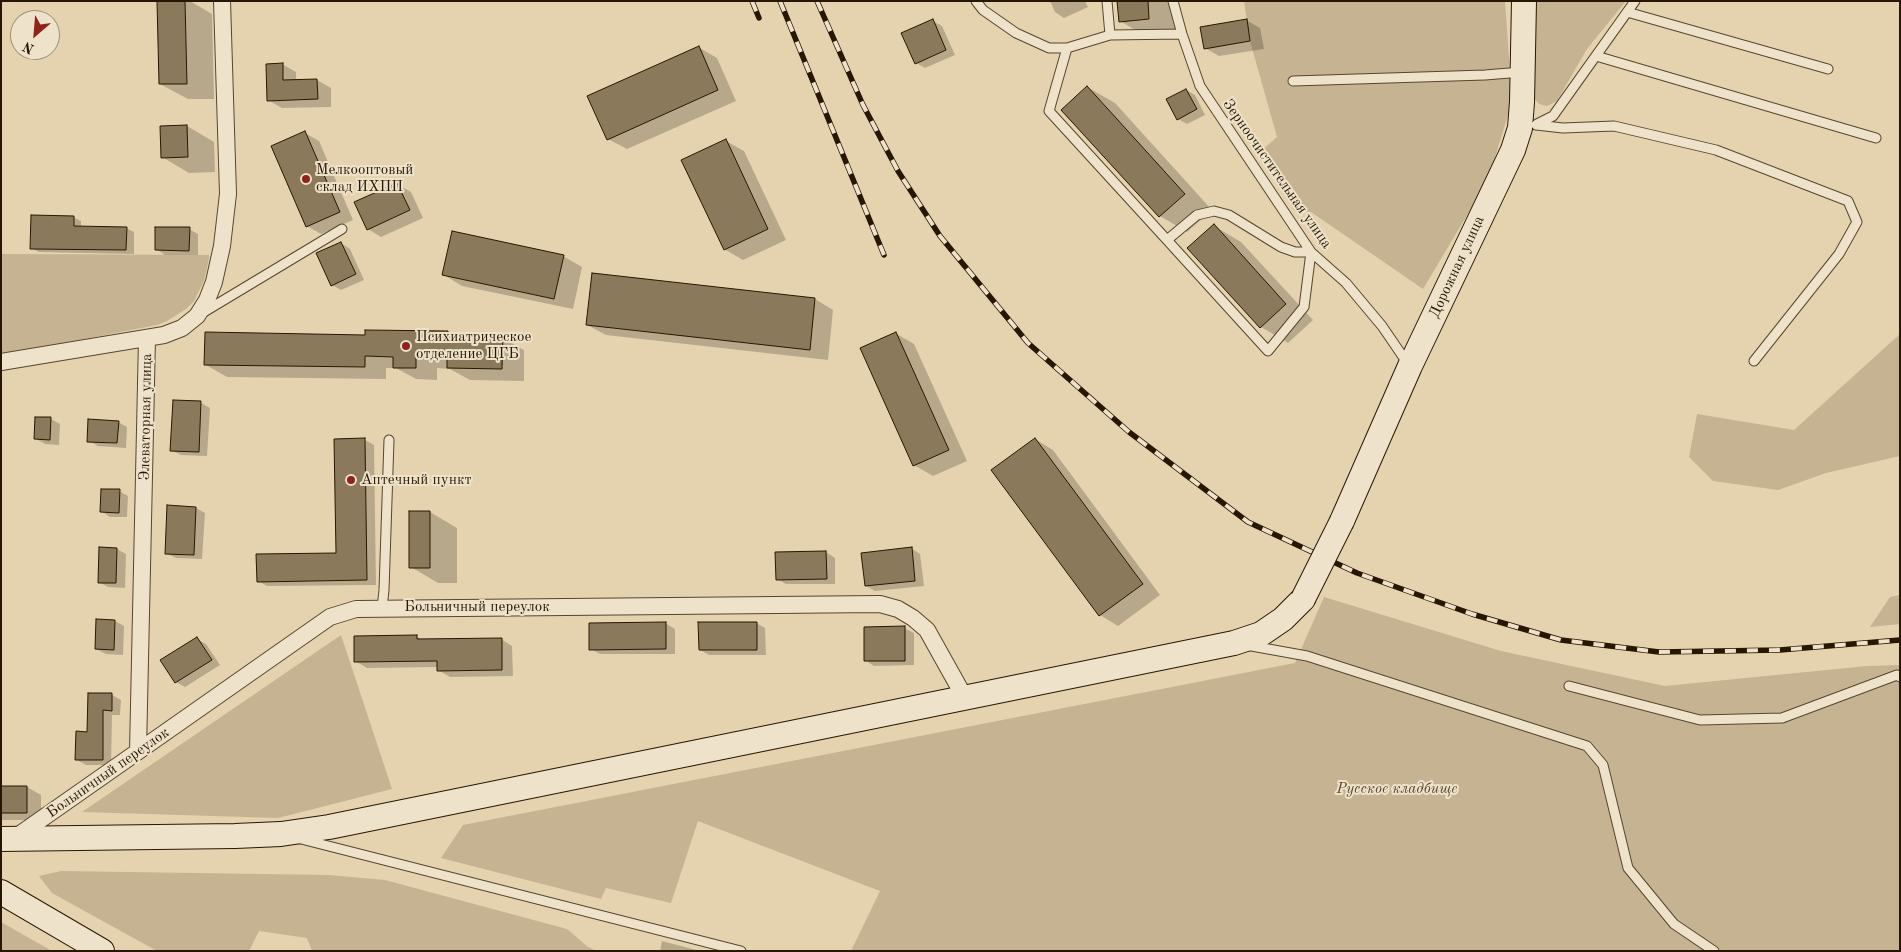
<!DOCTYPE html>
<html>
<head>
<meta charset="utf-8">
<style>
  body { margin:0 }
  #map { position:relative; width:1901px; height:952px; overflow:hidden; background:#e5d3af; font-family:"Old Standard TT",serif }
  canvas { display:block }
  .frame { position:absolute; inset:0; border:2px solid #271700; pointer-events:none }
  .north { position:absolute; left:10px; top:10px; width:50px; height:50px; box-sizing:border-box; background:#eee2cb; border:1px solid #9e917a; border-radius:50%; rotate:207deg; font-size:14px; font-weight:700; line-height:20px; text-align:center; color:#271700 }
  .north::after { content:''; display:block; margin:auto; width:18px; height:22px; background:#8f2418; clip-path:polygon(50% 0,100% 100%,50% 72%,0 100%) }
</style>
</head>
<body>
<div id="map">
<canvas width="1901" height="952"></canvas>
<div class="frame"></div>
<div class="north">N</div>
</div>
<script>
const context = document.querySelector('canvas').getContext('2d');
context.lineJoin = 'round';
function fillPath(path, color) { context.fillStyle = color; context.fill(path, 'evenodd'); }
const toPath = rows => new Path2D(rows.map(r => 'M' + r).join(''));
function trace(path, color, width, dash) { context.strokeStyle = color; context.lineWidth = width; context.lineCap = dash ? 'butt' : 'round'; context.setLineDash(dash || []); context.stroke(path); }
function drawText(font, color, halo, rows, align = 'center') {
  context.font = font + ' "Old Standard TT",serif'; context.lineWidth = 4; context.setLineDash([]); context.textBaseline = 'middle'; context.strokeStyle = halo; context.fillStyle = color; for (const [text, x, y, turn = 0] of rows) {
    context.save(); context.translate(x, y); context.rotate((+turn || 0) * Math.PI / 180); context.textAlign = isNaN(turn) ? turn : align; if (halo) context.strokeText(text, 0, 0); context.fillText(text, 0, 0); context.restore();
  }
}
fillPath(toPath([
  [1244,1,1505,1,1512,102,1488,180,1423,289,1311,212,1295,211,1259,153,1277,137,1250,41],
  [1535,1,1626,1,1587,49,1557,101,1547,106,1539,104,1533,97],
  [1,254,209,255,209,259,204,281,194,301,186,309,167,321,157,325,1,355],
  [1900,334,1900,456,1826,473,1778,490,1713,481,1689,457,1697,414,1794,430],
  [1900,595,1900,624,1870,627,1890,597],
  [1324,597,1501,651,1665,686,1867,666,1900,665,1900,951,851,951,880,891,698,821,671,903,606,888,601,899,441,858,463,825,1295,663],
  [341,635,392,789,278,818,82,812],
  [61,871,329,875,385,880,567,929,588,947,597,951,312,951,307,938,259,931,249,951,157,951,52,893,39,876],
  [1,922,52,951,1,951]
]), '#c5b391');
fillPath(toPath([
  [159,1,190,1,212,14,214,99,188,99,160,84],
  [1050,1,1085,1,1088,7,1064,18,1055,12],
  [1118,1,1173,1,1176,34,1147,37,1120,21],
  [1246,20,1260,28,1264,49,1219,56,1205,48],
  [933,21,942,26,955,55,925,68,916,63],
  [698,47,717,58,736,101,627,149,608,139],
  [282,64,296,72,296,81,317,80,331,88,331,107,282,108,268,100],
  [1087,87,1115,103,1212,210,1187,232,1160,216,1063,110],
  [1186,90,1195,95,1205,115,1187,124,1178,119],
  [187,126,214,142,215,172,189,173,162,157,161,127],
  [305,133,319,141,353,220,321,234,307,226],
  [726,141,744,151,786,240,743,260,724,249],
  [397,184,411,192,423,218,381,237,368,229],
  [73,217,81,221,81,227,126,228,134,232,134,254,39,252,31,248],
  [1214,226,1241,242,1313,320,1288,343,1261,327],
  [189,229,198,234,198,255,165,255,156,249],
  [341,243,350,249,364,280,341,290,332,285],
  [563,256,582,267,573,309,462,286,444,275],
  [593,275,815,299,833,310,828,360,606,335,587,325],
  [448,332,455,337,502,338,524,350,524,381,470,380,450,369,437,368,437,380,416,379,396,368,386,368,386,379,227,377,206,365,367,336],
  [895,333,914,344,967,461,933,476,914,465],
  [201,403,210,408,207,456,181,455,171,450],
  [51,419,60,424,59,445,45,444,36,439],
  [118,422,127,427,126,448,98,446,89,441],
  [1035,439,1053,450,1160,595,1118,626,1100,615],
  [365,440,374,445,376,585,267,586,258,581,337,554],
  [119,491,128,496,127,517,110,517,101,511],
  [196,508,205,513,202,559,176,558,166,553],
  [430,512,457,528,457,583,438,583,411,567],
  [911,548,920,554,924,586,875,591,866,586],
  [100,549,117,549,126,554,125,588,108,587,99,582],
  [826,552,835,558,835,584,786,584,777,579],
  [115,621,124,626,123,655,106,654,96,649],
  [665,623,675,629,675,654,600,654,591,649],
  [756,623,765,628,766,655,709,655,700,650],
  [904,628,914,633,914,665,874,666,865,660],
  [416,636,422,640,501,639,512,646,513,676,450,677,438,670,438,667,367,668,355,661],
  [197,639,206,644,220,665,185,687,176,682],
  [112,695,121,700,120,715,112,715,111,765,86,765,77,760,88,733],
  [1,787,27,787,41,795,41,820,1,820],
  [662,941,700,951,660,951]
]), '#0003');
const building = toPath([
  [157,1,185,1,187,84,159,84,157,1],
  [1117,1,1148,1,1149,19,1119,22,1117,1],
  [933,19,946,50,915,64,901,33,933,19],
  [1247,19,1250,41,1204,49,1200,27,1247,19],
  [699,46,718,90,607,140,587,96,699,46],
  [283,63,283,80,317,79,318,99,267,101,266,64,283,63],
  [1087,86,1185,194,1159,217,1061,110,1087,86],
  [1186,89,1197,109,1177,120,1166,99,1186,89],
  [187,125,188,157,161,158,160,126,187,125],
  [305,131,340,212,306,227,271,146,305,131],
  [726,139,768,229,724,250,681,160,726,139],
  [397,183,410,210,367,230,354,202,397,183],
  [31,215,74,216,74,226,127,227,126,250,30,249,31,215],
  [1214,224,1286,304,1260,328,1187,248,1214,224],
  [155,227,190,227,189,251,155,250,155,227],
  [452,231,564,255,554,299,442,275,452,231],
  [341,242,356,274,331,286,316,253,341,242],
  [592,273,815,298,810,350,586,325,592,273],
  [365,330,448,331,448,336,503,336,502,369,447,368,447,357,416,357,416,368,393,368,393,357,365,356,365,367,204,365,205,332,365,335,365,330],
  [896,332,949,450,913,466,860,348,896,332],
  [173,400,201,401,199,452,170,451,173,400],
  [35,417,51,417,50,440,34,439,35,417],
  [88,419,119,421,117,443,87,442,88,419],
  [365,438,367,580,257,582,256,554,336,553,334,439,365,438],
  [1035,438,1143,584,1099,616,991,470,1035,438],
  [101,489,120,489,119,513,100,512,101,489],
  [167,505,196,507,194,555,165,554,167,505],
  [409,511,430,511,430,568,409,568,409,511],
  [99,547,117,548,116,583,98,583,99,547],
  [912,547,915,581,865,586,861,553,912,547],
  [826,551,827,579,776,580,775,552,826,551],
  [96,619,115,620,114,650,95,649,96,619],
  [666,622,666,649,589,650,589,623,666,622],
  [698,622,757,622,757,650,699,650,698,622],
  [905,626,905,661,864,661,864,627,905,626],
  [417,635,417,639,502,638,502,670,437,671,437,661,354,662,354,636,417,635],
  [197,637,212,660,175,683,160,660,197,637],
  [88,693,112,693,112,711,103,710,103,760,75,760,76,731,87,732,88,693],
  [1,786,27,786,27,813,1,813,1,786]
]);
fillPath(building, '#8a795b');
trace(building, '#271700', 1);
const lane = toPath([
  [976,1,983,10,1016,33,1049,48,1067,48,1110,35,1182,34],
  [1107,1,1110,35],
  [1173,1,1182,34,1200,86,1311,252,1346,283,1382,326,1408,364],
  [1627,12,1828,69],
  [1067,48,1049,111,1167,240,1268,351,1304,307,1311,252,1295,252,1281,247,1229,215,1214,211,1197,215,1167,240],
  [1596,56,1876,138],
  [1293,81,1485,75,1522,72],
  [1537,124,1553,116,1635,1],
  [1536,125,1563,128,1614,126,1716,150,1848,201,1857,222,1839,254,1754,361],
  [204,312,342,229],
  [382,608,384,590,389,440],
  [1246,645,1307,656,1587,746,1603,765,1628,868,1674,924,1714,951],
  [1569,686,1700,720,1782,718,1897,675,1900,677],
  [301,839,741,951]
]);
const street = toPath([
  [1,362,164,335,182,328,197,316,207,300,214,282,222,246,228,194,222,1],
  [138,751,147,338],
  [13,839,330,617,356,609,880,604,898,609,913,618,927,630,965,698]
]);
const secondary = toPath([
  [1342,521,1410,366,1513,150,1520,128,1522,102,1524,1],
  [1,839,235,836,281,834,329,827,1234,643,1261,634,1283,619,1303,599],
  [1,892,102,951]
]);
trace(lane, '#56462c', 11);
trace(street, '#56462c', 18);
trace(secondary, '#271700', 26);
trace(lane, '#eee2cb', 9);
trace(street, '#eee2cb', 16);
trace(secondary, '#eee2cb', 24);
const rail = toPath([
  [752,1,759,18],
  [780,1,884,255],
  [817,1,863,105,898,171,940,236,1028,343,1129,432,1248,522,1357,573,1472,614,1561,640,1659,652,1780,650,1900,640]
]);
trace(rail, '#271700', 5.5);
trace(rail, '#eee2cb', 4, [11]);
const secondaryBridge = toPath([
  [1303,599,1342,521]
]);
trace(secondaryBridge, '#271700', 26, []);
trace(secondaryBridge, '#eee2cb', 24);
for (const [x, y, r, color] of [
  [306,179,5,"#8f2418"],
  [406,346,5,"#8f2418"],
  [351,480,5,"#8f2418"]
]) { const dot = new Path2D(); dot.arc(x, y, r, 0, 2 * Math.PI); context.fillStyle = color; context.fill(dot); trace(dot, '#eee2cb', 2); }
drawText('15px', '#271700', '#eee2cb', [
  ["Мелкооптовый",316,170],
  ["склад ИХПП",316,187],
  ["Психиатрическое",416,337],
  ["отделение ЦГБ",416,354],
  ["Аптечный пункт",361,480]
], 'left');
drawText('15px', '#271700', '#eee2cb', [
  ["Зерноочистительная улица",1277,174,55],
  ["Дорожная улица",1457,267,-65],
  ["Элеваторная улица",146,417,-89],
  ["Больничный переулок",477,607],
  ["Больничный переулок",108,773,-35]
]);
drawText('italic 15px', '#56462c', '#eee2cb', [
  ["Русское кладбище",1397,789]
]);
</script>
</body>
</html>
